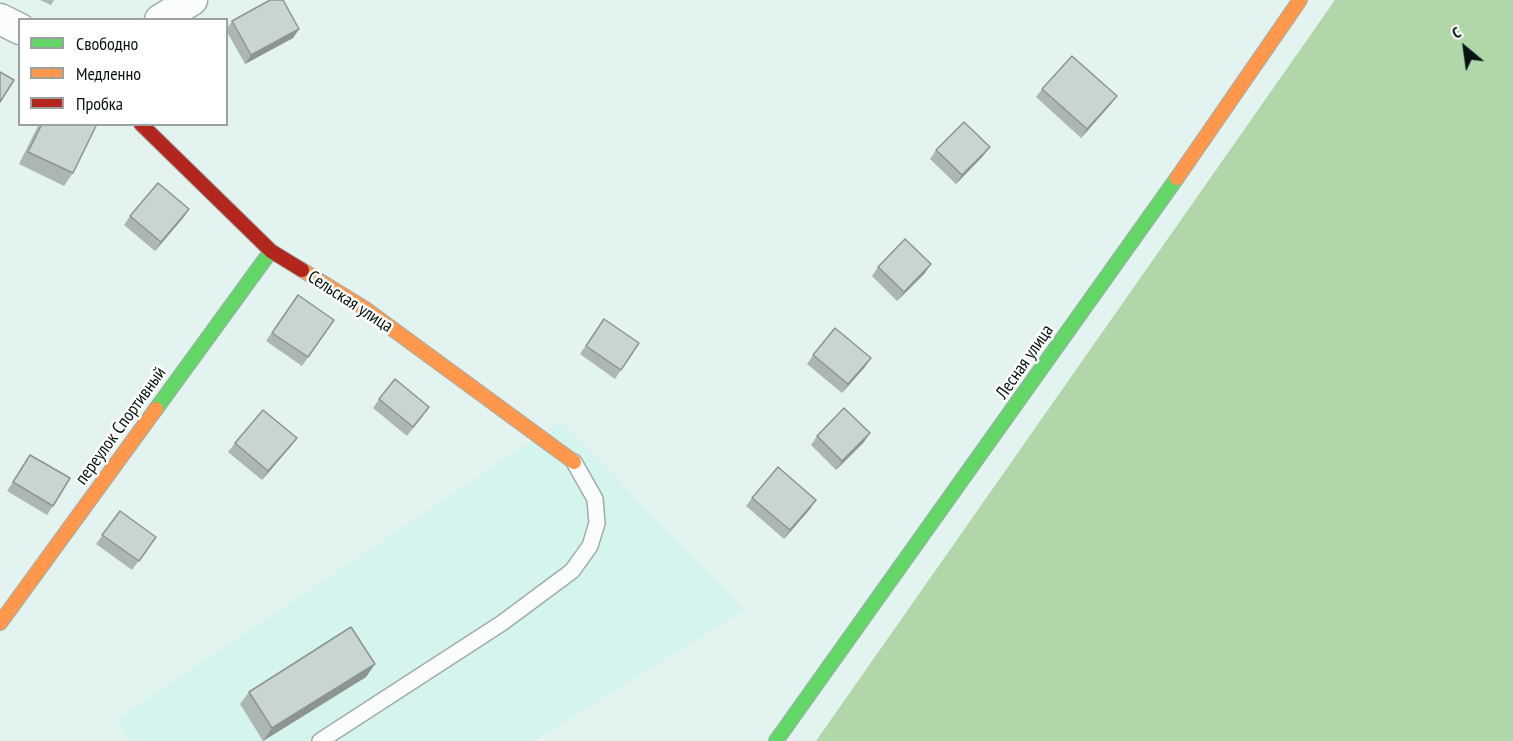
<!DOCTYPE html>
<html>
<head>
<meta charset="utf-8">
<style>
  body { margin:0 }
  #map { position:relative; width:1513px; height:741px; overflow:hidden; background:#e2f3f0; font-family:"PT Sans Narrow",sans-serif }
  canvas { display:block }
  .legend { position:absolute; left:18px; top:18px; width:210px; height:108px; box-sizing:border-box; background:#fff; border:2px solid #9ca19f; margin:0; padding:8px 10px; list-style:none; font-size:18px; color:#071310 }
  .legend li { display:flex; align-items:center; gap:12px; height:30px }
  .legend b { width:30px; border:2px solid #9ca19f }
  .north { position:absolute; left:1435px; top:18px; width:60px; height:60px; -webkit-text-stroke:4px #fff; paint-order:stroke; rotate:331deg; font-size:16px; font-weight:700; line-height:24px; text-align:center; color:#071310 }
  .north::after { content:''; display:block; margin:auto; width:21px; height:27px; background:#071310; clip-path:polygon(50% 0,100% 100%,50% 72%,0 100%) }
</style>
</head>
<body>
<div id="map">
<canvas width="1513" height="741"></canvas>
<ul class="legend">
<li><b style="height:8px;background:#63d668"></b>Свободно</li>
<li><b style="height:8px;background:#ff974d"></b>Медленно</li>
<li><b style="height:8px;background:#b3261e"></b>Пробка</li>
</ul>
<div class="north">С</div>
</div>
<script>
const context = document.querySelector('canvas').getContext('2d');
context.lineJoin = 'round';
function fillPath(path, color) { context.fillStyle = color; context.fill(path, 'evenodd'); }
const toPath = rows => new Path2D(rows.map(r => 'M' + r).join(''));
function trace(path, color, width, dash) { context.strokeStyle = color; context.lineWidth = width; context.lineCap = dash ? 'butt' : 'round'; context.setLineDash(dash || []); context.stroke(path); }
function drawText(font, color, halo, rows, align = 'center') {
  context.font = font + ' "PT Sans Narrow",sans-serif'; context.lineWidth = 5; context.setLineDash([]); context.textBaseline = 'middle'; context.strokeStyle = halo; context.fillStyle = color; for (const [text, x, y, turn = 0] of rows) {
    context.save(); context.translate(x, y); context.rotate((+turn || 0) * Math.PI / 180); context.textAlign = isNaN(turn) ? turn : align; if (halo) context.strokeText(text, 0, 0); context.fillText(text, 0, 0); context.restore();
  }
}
fillPath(toPath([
  [561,421,744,610,534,741,131,741,116,720]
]), '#d4f4ed');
fillPath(toPath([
  [1335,0,1513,0,1513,741,816,741]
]), '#b1d6aa');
const lane = toPath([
  [320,741,502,623,572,571,590,546,597,523,595,499,574,462]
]);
const street = toPath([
  [0,19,20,29],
  [160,20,192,0]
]);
const fast = toPath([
  [156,409,271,251],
  [776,741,1177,178]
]);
const slow = toPath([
  [1177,178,1300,0],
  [302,270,364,308,574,462],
  [0,623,156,409]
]);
const jam = toPath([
  [141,124,271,251,302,270]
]);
trace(lane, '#9fadaa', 18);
trace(street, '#9fadaa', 33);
trace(fast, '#9fadaa', 16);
trace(slow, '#9fadaa', 16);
trace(jam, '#9fadaa', 16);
trace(lane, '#fbfdfd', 15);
trace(street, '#fbfdfd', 30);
trace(fast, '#63d668', 14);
trace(slow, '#ff974d', 14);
trace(jam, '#b3261e', 14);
fillPath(toPath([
  [40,0,54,0,51,5],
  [232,21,299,29,293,38,245,64,226,30],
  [1042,89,1117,96,1111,104,1081,138,1036,97],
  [39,124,97,124,73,173,64,186,19,164],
  [936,150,983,156,956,184,930,159],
  [189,209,183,218,155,251,124,225,130,216],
  [878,267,925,273,897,301,872,276],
  [298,295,334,320,302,366,266,341],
  [604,319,639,343,615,379,580,354],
  [813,355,871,358,842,393,807,364],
  [379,399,423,416,407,436,373,408],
  [817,436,864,442,836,470,811,445],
  [235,443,291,446,262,480,228,452],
  [30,455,53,506,47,515,7,491],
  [752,498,816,500,810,509,784,539,746,506],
  [120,511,156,537,132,570,96,544],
  [375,664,366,677,263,741,240,704,249,692]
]), '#acb7b3');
fillPath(toPath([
  [299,29,293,38,245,64,251,55],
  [1117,96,1111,104,1081,138,1087,129],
  [990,147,983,156,956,184,962,175],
  [189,209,183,218,155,251,161,242],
  [931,264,925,273,897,301,904,292],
  [871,358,865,367,842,393,848,384],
  [870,433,864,442,836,470,842,461],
  [297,438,291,446,262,480,268,471],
  [816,500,810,509,784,539,790,530],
  [375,664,366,677,263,741,272,728]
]), '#8c9592');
const building = toPath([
  [270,0,283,0,299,29,251,55,232,21,270,0],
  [1072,56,1117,96,1087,129,1042,89,1072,56],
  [0,72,14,80,0,102,0,72],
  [964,122,990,147,962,175,936,150,964,122],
  [42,124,97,124,73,173,28,152,42,124],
  [158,183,189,209,161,242,130,216,158,183],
  [905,239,931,264,904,292,878,267,905,239],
  [298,295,334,320,308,357,272,333,298,295],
  [604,319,639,343,621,370,586,346,604,319],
  [835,328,871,358,848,384,813,355,835,328],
  [395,379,429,407,413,427,379,399,395,379],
  [844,408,870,433,842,461,817,436,844,408],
  [263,410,297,438,268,471,235,443,263,410],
  [30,455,70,478,53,506,13,482,30,455],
  [778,467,816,500,790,530,752,498,778,467],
  [120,511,156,537,139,561,102,535,120,511],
  [351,627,375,664,272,728,249,692,351,627]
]);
fillPath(building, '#c8d5d0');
trace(building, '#8c9592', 1.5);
drawText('18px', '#071310', '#fff', [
  ["Сельская улица",350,302,33],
  ["Лесная улица",1025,362,-55],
  ["переулок Спортивный",121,426,-54]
]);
</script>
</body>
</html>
